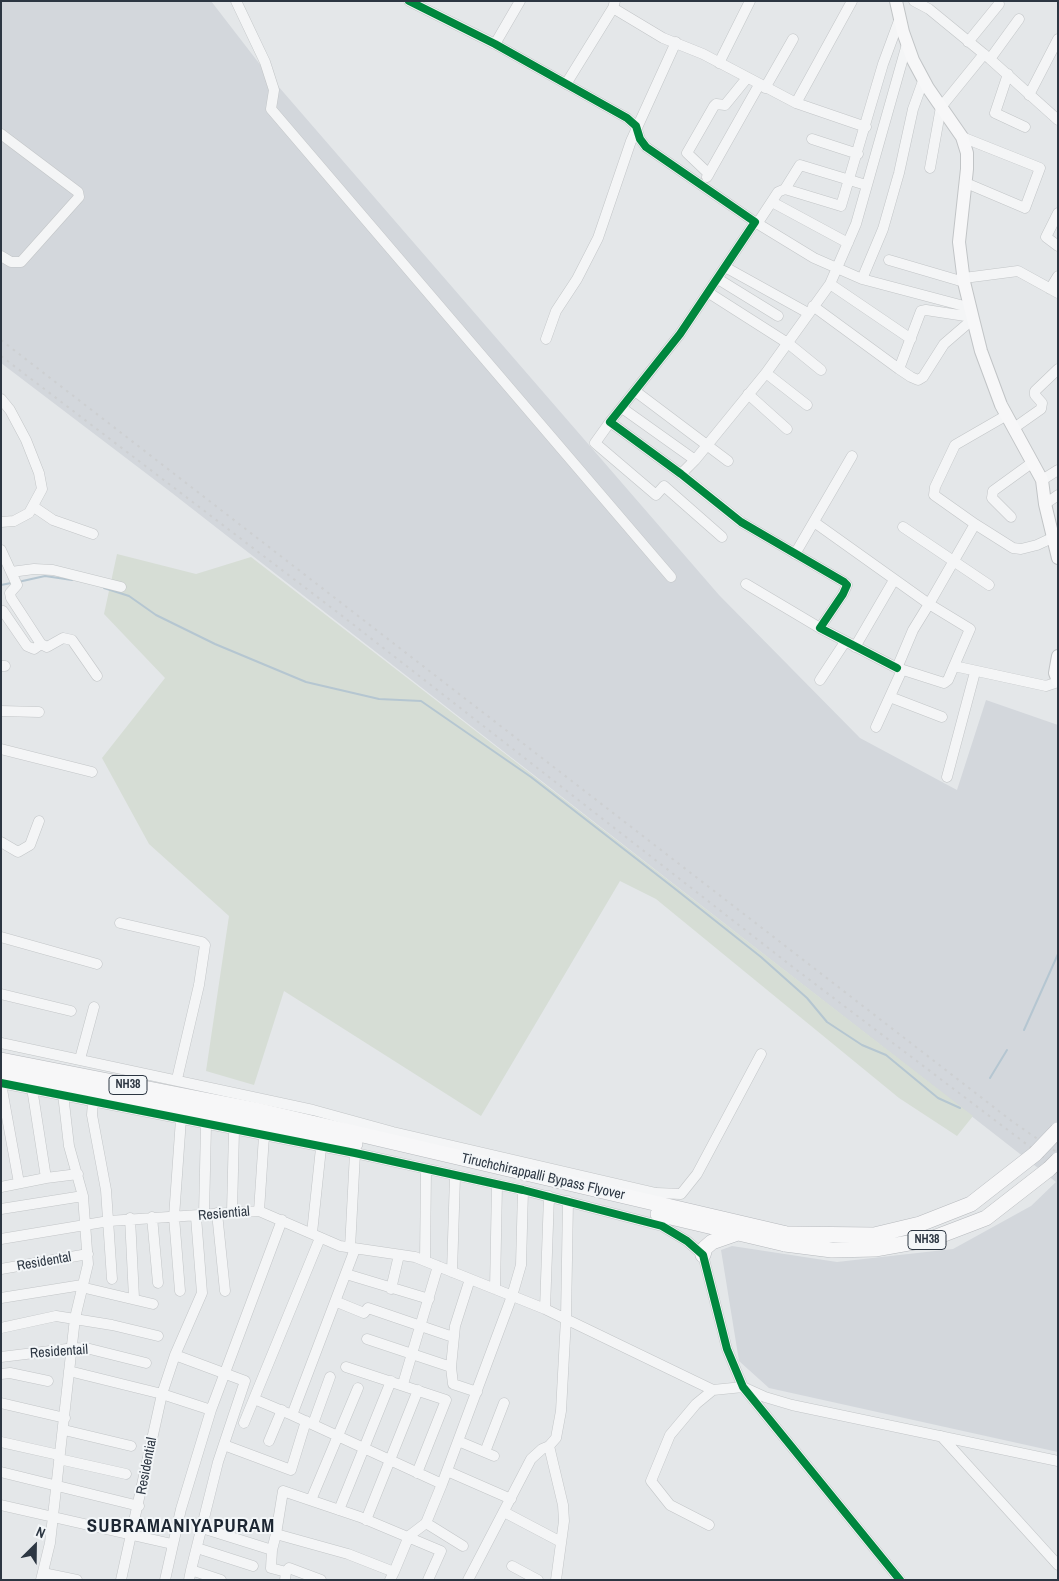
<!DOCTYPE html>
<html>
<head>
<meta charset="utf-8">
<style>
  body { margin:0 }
  #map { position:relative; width:1059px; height:1581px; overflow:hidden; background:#e4e7e9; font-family:"Archivo Narrow",sans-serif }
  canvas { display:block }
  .frame { position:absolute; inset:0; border:2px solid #2c3642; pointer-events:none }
  .north { position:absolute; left:10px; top:1521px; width:50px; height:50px; -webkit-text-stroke:4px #f3f6f8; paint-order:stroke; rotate:23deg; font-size:14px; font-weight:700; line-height:20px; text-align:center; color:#2c3642 }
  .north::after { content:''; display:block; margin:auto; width:18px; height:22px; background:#2c3642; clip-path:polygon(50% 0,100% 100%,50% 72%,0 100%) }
</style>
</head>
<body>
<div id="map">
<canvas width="1059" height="1581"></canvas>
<div class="frame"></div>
<div class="north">N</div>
</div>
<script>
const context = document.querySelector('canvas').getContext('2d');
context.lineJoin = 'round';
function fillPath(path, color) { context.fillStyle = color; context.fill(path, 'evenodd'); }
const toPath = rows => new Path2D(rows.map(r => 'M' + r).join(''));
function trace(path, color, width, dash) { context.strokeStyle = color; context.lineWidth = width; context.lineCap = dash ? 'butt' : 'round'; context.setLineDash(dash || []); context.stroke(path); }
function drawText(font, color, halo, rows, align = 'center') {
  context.font = font + ' "Archivo Narrow",sans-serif'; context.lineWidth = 4; context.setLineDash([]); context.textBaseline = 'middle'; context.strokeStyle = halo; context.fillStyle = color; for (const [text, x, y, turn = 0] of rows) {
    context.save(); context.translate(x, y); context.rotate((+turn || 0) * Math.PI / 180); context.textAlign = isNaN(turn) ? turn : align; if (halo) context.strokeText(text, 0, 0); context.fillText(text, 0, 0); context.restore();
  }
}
fillPath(toPath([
  [1,1,211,1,265,71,719,595,860,738,957,790,986,700,1058,725,1058,1452,769,1388,739,1361,721,1250,732,1246,837,1262,953,1249,1031,1206,1056,1182,172,493,1,363]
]), '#d3d7dc');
fillPath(toPath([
  [117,554,196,574,251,557,973,1116,957,1136,899,1098,656,899,620,881,481,1116,284,991,254,1085,206,1071,229,916,149,844,102,758,165,678,104,614]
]), '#d6ddd5');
trace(toPath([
  [18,582,45,576,72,580],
  [1,585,11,583],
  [104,588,129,596,156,615,215,644,306,682,379,699,421,701,531,777,674,888,761,957,807,998,827,1022,862,1045,886,1055,938,1098,960,1108],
  [1024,1030,1058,954],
  [990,1078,1007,1050]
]), '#b5c6d1', 2);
const minor = toPath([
  [236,1,265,62,274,90,271,109,671,577],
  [409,1,495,44,627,118,636,126,640,139,646,147,755,222,680,334,610,422,681,474,741,522,844,582,847,585,843,594,820,628,897,668],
  [615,1,613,8,663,38,703,54,796,103,866,127],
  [914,1,929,9,990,59,1058,120],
  [968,42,999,4],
  [495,44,520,1],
  [990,59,1019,19],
  [719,63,750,1],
  [1008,74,995,113,1025,127],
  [566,84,613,8],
  [765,88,793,39],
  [1029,95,1058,39],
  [796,103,852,1],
  [1,134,78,192,79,197,21,262,11,262,1,256],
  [962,137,1040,168,1025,208,966,183],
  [812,139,858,154],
  [930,168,941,107,984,54],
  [709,174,687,153,714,106,716,104,725,105,747,78],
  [707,177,759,85],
  [785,189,841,206,883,64,900,18],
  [772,202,848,243],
  [1058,213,1046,237,1058,246],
  [755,222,814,258,862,279,964,306,970,305],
  [757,224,778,192,785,189,800,165,866,185],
  [889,260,964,282],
  [725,267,808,313],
  [964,278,1018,271,1058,293],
  [718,279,778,316],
  [862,279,883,229,899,173,913,109,923,81],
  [830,284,911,339],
  [1050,289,1058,276],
  [709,293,789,344,821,370],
  [813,306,899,369,921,311,926,310,972,317],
  [546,339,556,311,577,279,598,238,631,141,676,42],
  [899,369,911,377,918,380,923,377,944,344,973,319],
  [766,373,807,405],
  [635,391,728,461],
  [748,394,787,429],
  [1,399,10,410,26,440,39,473,42,489,29,513,14,521,1,522],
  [622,408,695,460],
  [610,422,595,443,656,495,664,486,722,537],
  [1014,428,1041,409,1042,403,1035,395,1035,391,1058,369],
  [681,474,695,460,766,373,830,284,856,224,907,44],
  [1042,480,1058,470],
  [1045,504,1058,495],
  [34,507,53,520,93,534],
  [1011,517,992,498,993,491,1033,462],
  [814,522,929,604,913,630,897,668,944,683,948,680,954,666],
  [975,524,934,495,935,487,955,445,1007,415],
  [903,527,989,585],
  [1052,538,1037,545,1021,549,1013,548,975,524,929,604,970,629,954,666,1046,686,1058,682],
  [1,550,17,585,10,593,11,598,41,644,47,647,63,638,72,640,97,676],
  [795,554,852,456],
  [11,572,34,569,53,570,121,587],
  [746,584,820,628],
  [3,611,27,646,34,649,41,644],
  [855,647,894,580],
  [1,666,5,666],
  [820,680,845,642],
  [890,697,942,717],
  [1,711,39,712],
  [876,727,902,670],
  [1,749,92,772],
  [947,777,975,672],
  [1,842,18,852,30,845,39,821],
  [120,923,202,942,205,945,199,985,177,1079],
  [1,937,97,964],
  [1,994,71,1011],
  [1,1043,313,1110,393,1132,656,1193,681,1194,697,1174,761,1054],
  [80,1059,94,1007],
  [1,1083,355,1153,523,1190,662,1226,687,1241,703,1255,727,1349,743,1387,900,1580],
  [1,1084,19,1183],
  [93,1101,92,1115,106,1190,112,1279],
  [46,1178,78,1174],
  [1,1187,46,1178,32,1088],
  [1,1209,83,1196],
  [259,1211,264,1136],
  [232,1212,234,1130],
  [217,1213,225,1291],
  [204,1215,206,1125],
  [152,1217,158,1283],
  [130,1218,134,1298],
  [312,1233,321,1148],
  [1,1239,109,1221,259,1211,340,1246,415,1257,545,1309,713,1390],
  [350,1248,355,1153],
  [355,1249,292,1415,442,1484,512,1296,521,1265,523,1190],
  [425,1261,426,1169],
  [1,1269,88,1254],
  [452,1272,455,1176],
  [346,1274,429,1299],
  [470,1279,455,1326,451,1367,453,1384,477,1392],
  [81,1287,153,1304],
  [391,1289,399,1255],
  [495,1289,497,1185],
  [180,1291,174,1217,181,1119],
  [1,1298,82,1285],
  [337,1302,364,1313,368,1308,453,1337],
  [545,1309,549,1196],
  [1,1328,56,1316,112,1325,158,1336],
  [367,1339,451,1367],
  [175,1355,245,1381,218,1462,191,1570],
  [1,1357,75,1348,90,1349,146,1363],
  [346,1367,446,1400,417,1473],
  [69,1371,162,1394,211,1410],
  [1,1374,10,1373,48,1381],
  [403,1384,438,1266],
  [254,1399,292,1415],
  [1,1403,65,1418],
  [244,1423,320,1238],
  [313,1424,330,1377],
  [64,1430,131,1446],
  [941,1436,1058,1565],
  [269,1441,282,1410],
  [458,1441,494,1456],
  [1,1442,59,1455],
  [224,1445,291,1470,306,1421],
  [485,1452,504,1403],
  [59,1459,126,1474],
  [447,1471,511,1499],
  [1,1472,139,1506],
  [442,1484,426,1523,463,1546],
  [311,1500,358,1388],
  [1,1505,172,1544],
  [339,1510,391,1381],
  [504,1512,561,1542],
  [366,1520,418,1390],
  [709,1525,670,1505,651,1481,670,1435,696,1404,713,1390,743,1387,765,1397,792,1405,1058,1461],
  [202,1528,272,1550,276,1534],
  [197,1548,253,1566],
  [272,1550,271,1568,286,1572],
  [512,1566,538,1580],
  [394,1572,409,1536,426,1523],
  [43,1573,77,1580],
  [41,1580,50,1543,75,1318,88,1264,83,1196,69,1146,63,1094],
  [121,1580,162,1394,175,1355,202,1293,196,1217],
  [165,1580,181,1509,211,1410,282,1220],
  [189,1580,191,1570,221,1580],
  [285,1580,286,1572,289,1568,321,1580],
  [390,1580,394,1572,348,1554,276,1534,283,1491,360,1517,441,1551,428,1580],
  [468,1580,531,1459,542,1449,549,1446],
  [556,1580,564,1521,563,1505,549,1446,556,1438,561,1411,566,1318,568,1201]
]);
const major = toPath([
  [896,1,903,32,913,60,928,88,962,137,967,153,967,169,959,242,964,282,973,319,981,351,1001,405,1042,480,1045,504,1058,558],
  [1058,656,1055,673,1058,681]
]);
const highway = toPath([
  [1,1060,256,1110,787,1234],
  [1,1073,355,1144],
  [658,1214,785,1244],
  [703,1255,705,1248,712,1242,735,1234]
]);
trace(minor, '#c2c5c7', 11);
trace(major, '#c1c4c6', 14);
trace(highway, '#b7babe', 16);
trace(minor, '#f4f5f6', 10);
trace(major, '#f7f7f8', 12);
trace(highway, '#f7f7f8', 15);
trace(toPath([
  [1,340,828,979,1013,1122,1058,1153],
  [1,356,341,615,794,968,1058,1168]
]), '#cdcfd1', 2, [2.5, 5]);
const highwayBridge = toPath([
  [787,1234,874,1235,920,1224,971,1204,1035,1154,1058,1130],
  [785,1244,832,1250,875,1249,931,1239,986,1218,1049,1169,1058,1160]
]);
trace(highwayBridge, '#b7babe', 16, []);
trace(highwayBridge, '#f7f7f8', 15);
trace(toPath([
  [409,1,495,44,627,118,636,126,640,139,646,147,755,222,680,334,610,422,681,474,741,522,844,582,847,585,843,594,820,628,897,668],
  [1,1083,355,1153,523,1190,662,1226,687,1241,703,1255,727,1349,743,1387,900,1580]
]), '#00873e', 8);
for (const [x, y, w] of [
  [128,1085,38],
  [927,1240,38]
]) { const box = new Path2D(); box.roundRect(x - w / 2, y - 9.5, w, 19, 4); context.fillStyle = '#f3f6f8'; context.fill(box); trace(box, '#2c3642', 1); }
drawText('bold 12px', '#2c3642', null, [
  ["NH38",128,1085],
  ["NH38",927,1240]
]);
drawText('14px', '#2c3642', '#f3f6f8', [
  ["Tiruchchirappalli Bypass Flyover",543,1177,13],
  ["Resiential",224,1214,-5],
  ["Residental",44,1262,-10],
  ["Residentail",59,1352,-4],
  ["Residential",147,1466,-79]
]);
context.letterSpacing = '1px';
drawText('bold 19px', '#1e2733', '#f3f6f8', [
  ["SUBRAMANIYAPURAM",181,1527]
]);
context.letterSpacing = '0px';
</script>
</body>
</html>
